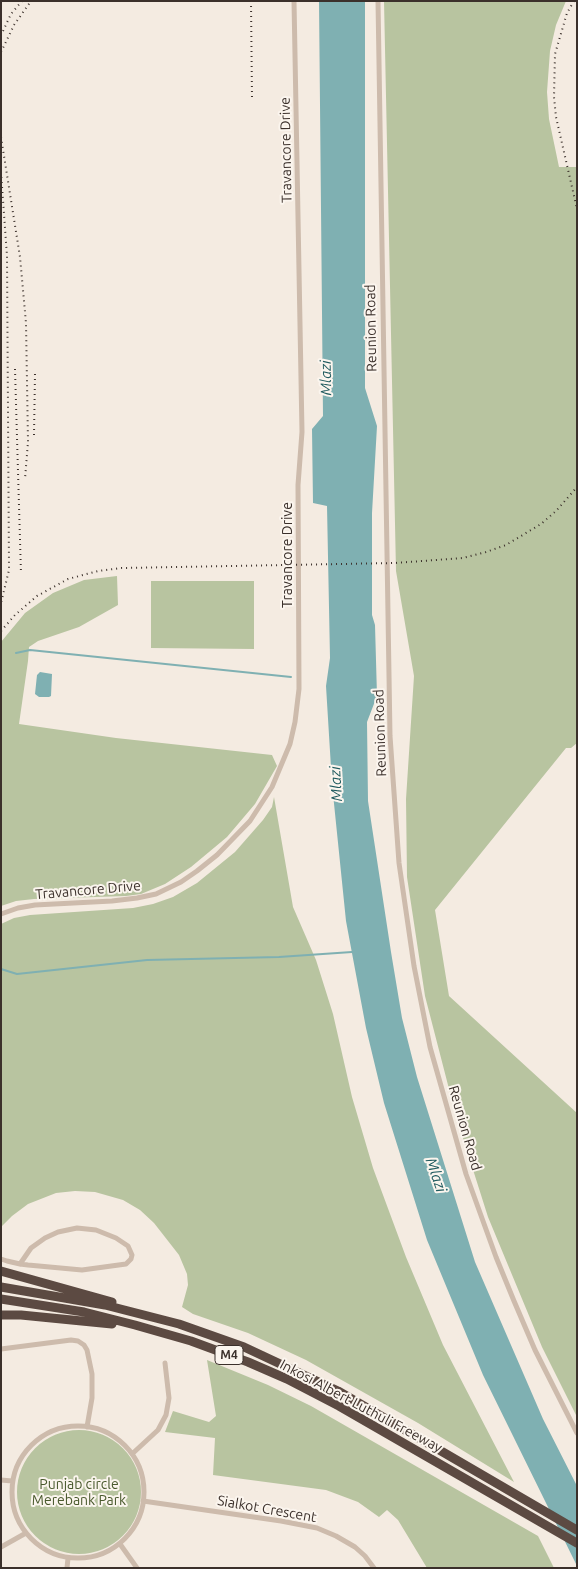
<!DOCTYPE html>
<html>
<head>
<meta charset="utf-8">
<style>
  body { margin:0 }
  #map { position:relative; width:578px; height:1569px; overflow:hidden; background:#f4ebe1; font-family:Ubuntu,sans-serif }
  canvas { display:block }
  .frame { position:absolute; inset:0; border:2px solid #3b302b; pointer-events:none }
</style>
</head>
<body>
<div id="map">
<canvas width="578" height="1569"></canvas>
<div class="frame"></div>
</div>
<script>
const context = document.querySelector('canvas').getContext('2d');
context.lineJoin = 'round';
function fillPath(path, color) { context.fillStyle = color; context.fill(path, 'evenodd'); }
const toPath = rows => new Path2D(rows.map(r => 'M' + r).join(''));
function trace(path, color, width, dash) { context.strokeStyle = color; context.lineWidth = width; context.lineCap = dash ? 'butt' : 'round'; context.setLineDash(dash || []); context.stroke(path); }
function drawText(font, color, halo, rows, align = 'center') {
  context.font = font + ' Ubuntu,sans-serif'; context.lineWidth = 4; context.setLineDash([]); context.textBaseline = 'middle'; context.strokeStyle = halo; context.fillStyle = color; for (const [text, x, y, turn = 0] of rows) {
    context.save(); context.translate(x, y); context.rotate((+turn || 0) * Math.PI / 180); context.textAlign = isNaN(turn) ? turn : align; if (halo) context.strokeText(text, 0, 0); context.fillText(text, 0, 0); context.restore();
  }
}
fillPath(toPath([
  [384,1,566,1,556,25,550,51,547,92,549,119,559,167,577,167,577,743,571,748,566,748,435,910,449,996,577,1113,577,1417,542,1347,488,1217,456,1116,425,996,407,877,406,799,414,676,396,571],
  [117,576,118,605,79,627,38,641,29,647,28,661,19,724,116,738,272,755,277,766,255,804,227,837,191,867,165,884,141,894,126,896,34,899,16,901,1,906,1,642,25,613,53,593,84,580],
  [151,581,254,581,254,649,151,648],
  [274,797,293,907,316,960,333,1014,352,1097,373,1168,406,1257,443,1345,514,1482,418,1423,306,1360,248,1333,193,1314,182,1307,188,1285,187,1274,179,1255,154,1223,140,1210,123,1200,95,1192,75,1191,56,1193,28,1204,12,1216,1,1227,1,924,14,918,30,915,133,908,153,904,173,897,197,883,235,852,263,820,272,807],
  [207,1360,268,1385,311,1406,538,1536,554,1568,427,1568,398,1520,387,1510,379,1517,358,1502,326,1490,213,1475,215,1438,165,1432,173,1411,209,1422,216,1416],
  '17 1492a62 62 0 1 1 124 0a62 62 0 1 1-124 0Z'
]), '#b8c4a0');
fillPath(toPath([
  [319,1,365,1,365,388,377,426,372,513,372,615,375,625,377,696,367,722,368,801,391,952,402,1018,417,1077,475,1262,543,1419,577,1486,577,1566,483,1375,427,1240,384,1103,366,1028,346,921,332,784,326,686,330,658,327,506,313,503,312,429,323,416],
  [40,672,52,674,51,696,49,697,39,697,35,694,37,675]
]), '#7fb0b2');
trace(toPath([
  [16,653,30,650,291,677],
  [1,969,17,974,147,960,279,957,352,952]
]), '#7fb0b2', 2);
trace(toPath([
  [378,1,390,736,399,863,414,966,430,1047,466,1174,496,1257,514,1301,535,1350,577,1433],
  [1,914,18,908,35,905,112,901,137,898,156,894,181,882,197,871,217,855,250,821,272,787,290,744,295,722,299,689,298,485,302,432,294,1],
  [1,1259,7,1261,20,1264,28,1265,82,1270,126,1264,131,1259,132,1255,128,1246,116,1238,96,1230,77,1228,58,1232,45,1238,31,1248,20,1264],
  [1,1349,71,1340,78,1341,84,1345,87,1350,92,1374,92,1398,87,1427],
  '12 1492a66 66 0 1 1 132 0a66 66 0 1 1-132 0Z',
  [132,1454,158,1430,166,1415,169,1398,165,1363],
  [1,1480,12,1481],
  [143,1501,281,1521,317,1528,336,1536,355,1547,365,1556,374,1568],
  [120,1544,137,1568],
  [1,1547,26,1533],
  [67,1568,68,1558]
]), '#cdbbac', 5);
trace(toPath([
  [1,1271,112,1302],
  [1,1287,105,1305,179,1324,244,1347,338,1391,577,1530],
  [1,1299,84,1312,135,1325,191,1341,248,1362,287,1379,339,1406,577,1543],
  [1,1315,21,1315,112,1324]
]), '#5c4a42', 9);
trace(toPath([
  [251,1,252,99],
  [574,1,567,13,555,54,554,97,556,117,577,209],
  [3,31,11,14,22,1],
  [1,52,14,25,31,1],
  [1,137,20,257,26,323,28,442,25,479],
  [1,172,7,256,9,570,1,603],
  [15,369,21,574],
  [34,435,35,373],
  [1,631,15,615,37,596,68,579,98,571,122,568,395,563,463,558,486,552,506,545,541,524,556,511,577,487]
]), '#3b302b', 2, [1, 4]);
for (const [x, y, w] of [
  [229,1355,28]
]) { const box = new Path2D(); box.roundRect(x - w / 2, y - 9.5, w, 19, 4); context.fillStyle = '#fbf5ee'; context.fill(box); trace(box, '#3b302b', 1); }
drawText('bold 12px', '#3b302b', null, [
  ["M4",229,1355]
]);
drawText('14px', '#3b302b', '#fbf5ee', [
  ["Travancore Drive",286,150,-91],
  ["Reunion Road",371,328,-91],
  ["Travancore Drive",287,555,-90],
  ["Reunion Road",380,733,-92],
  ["Travancore Drive",88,890,-5],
  ["Reunion Road",465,1128,74],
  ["Inkosi Albert Luthuli Freeway",361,1406,28],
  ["Sialkot Crescent",267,1509,10]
]);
drawText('14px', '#4a5a2e', '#fbf5ee', [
  ["Punjab circle",79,1484],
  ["Merebank Park",79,1500]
]);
drawText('italic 15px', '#1f5a5e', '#fbf5ee', [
  ["Mlazi",326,378,-91],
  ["Mlazi",336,784,-93],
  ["Mlazi",436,1175,71]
]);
</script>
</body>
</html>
